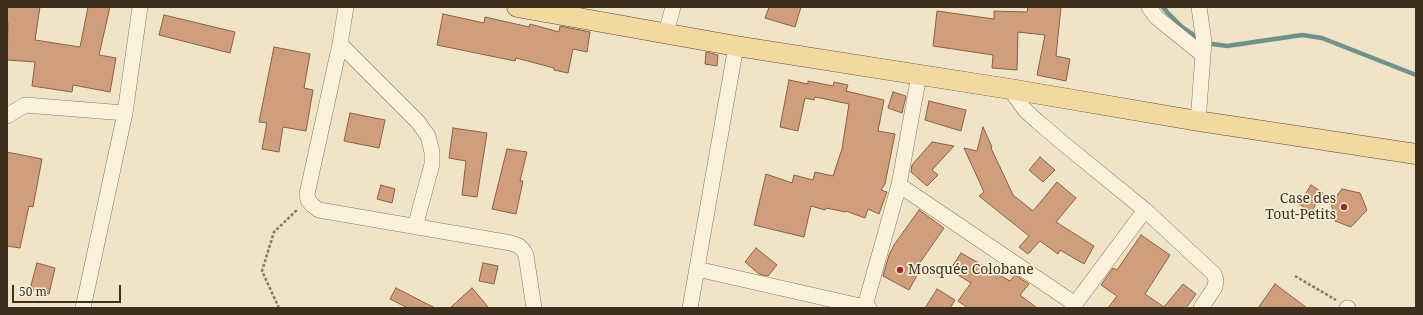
<!DOCTYPE html>
<html>
<head>
<meta charset="utf-8">
<style>
  body { margin:0 }
  #map { position:relative; width:1423px; height:315px; overflow:hidden; background:#f0e4c8; font-family:"Noto Serif",serif }
  canvas { display:block }
  .frame { position:absolute; inset:0; border:8px solid #3d2e20; pointer-events:none }
  .scale { position:absolute; left:12px; top:285px; width:109px; height:18px; box-sizing:border-box; border:2px solid #3d2e20; border-top:0; padding-left:5px; font-size:12px; line-height:14px; white-space:nowrap; color:#3d2e20; -webkit-text-stroke:3px #f7eed8; paint-order:stroke }
</style>
</head>
<body>
<div id="map">
<canvas width="1423" height="315"></canvas>
<div class="frame"></div>
<div class="scale">50 m</div>
</div>
<script>
const context = document.querySelector('canvas').getContext('2d');
context.lineJoin = 'round';
const toPath = rows => new Path2D(rows.map(r => 'M' + r).join(''));
function trace(path, color, width, dash) { context.strokeStyle = color; context.lineWidth = width; context.lineCap = dash ? 'butt' : 'round'; context.setLineDash(dash || []); context.stroke(path); }
function fillPath(path, color) { context.fillStyle = color; context.fill(path, 'evenodd'); }
function drawText(font, color, halo, rows, align = 'center') {
  context.font = font + ' "Noto Serif",serif'; context.lineWidth = 3.5; context.setLineDash([]); context.textBaseline = 'middle'; context.strokeStyle = halo; context.fillStyle = color; for (const [text, x, y, turn = 0] of rows) {
    context.save(); context.translate(x, y); context.rotate((+turn || 0) * Math.PI / 180); context.textAlign = isNaN(turn) ? turn : align; if (halo) context.strokeText(text, 0, 0); context.fillText(text, 0, 0); context.restore();
  }
}
trace(toPath([
  [1163,7,1167,12,1182,27,1200,39],
  [1206,43,1227,46,1302,35,1322,38,1416,75]
]), '#6f938a', 4.5);
const building = toPath([
  [7,7,40,7,35,40,80,47,88,7,110,7,99,55,116,58,110,92,73,85,72,92,32,86,35,62,7,60,8,23,7,23,7,7],
  [769,7,801,7,795,27,765,18,769,7],
  [1028,7,1061,7,1056,56,1070,59,1066,81,1037,75,1045,35,1018,32,1017,70,992,68,993,55,933,46,937,11,994,19,994,11,1027,12,1028,7],
  [443,14,484,23,485,17,529,27,530,24,559,32,560,26,590,32,587,52,573,49,568,73,554,70,554,68,516,58,515,61,437,45,443,14],
  [164,15,235,32,230,53,159,35,164,15],
  [274,47,310,54,304,88,313,90,306,131,283,127,279,152,262,149,267,123,259,122,274,47],
  [706,52,718,55,717,66,705,64,706,52],
  [789,80,808,84,808,81,833,86,834,82,848,85,846,91,884,100,878,131,895,134,885,184,881,190,887,192,879,214,868,209,865,218,846,211,845,212,826,208,825,210,811,206,804,237,754,225,766,174,792,183,794,175,813,180,815,172,833,176,842,149,849,104,815,97,814,100,805,98,798,131,780,127,789,80],
  [893,92,906,96,902,113,888,108,893,92],
  [929,101,966,110,961,131,925,120,929,101],
  [350,113,385,120,379,148,344,141,350,113],
  [983,127,992,147,991,148,1013,195,1033,211,1057,182,1076,198,1056,222,1094,246,1084,264,1060,250,1058,254,1040,241,1028,254,1019,247,1029,236,979,196,984,192,964,148,977,151,983,127],
  [453,128,487,133,477,197,462,195,466,161,449,158,453,128],
  [932,142,954,146,932,170,938,175,927,186,911,172,912,165,932,142],
  [507,149,527,152,520,181,523,181,516,214,492,209,507,149],
  [7,152,42,159,33,207,29,206,20,248,7,246,7,152],
  [1040,157,1055,170,1043,182,1029,170,1040,157],
  [381,185,395,189,392,203,377,199,381,185],
  [1311,185,1323,193,1311,212,1299,204,1311,185],
  [1342,189,1360,193,1367,210,1351,227,1335,221,1331,203,1342,189],
  [919,210,944,228,919,264,922,266,909,290,883,276,889,255,894,245,919,210],
  [1141,235,1170,255,1145,294,1164,307,1183,284,1196,294,1186,308,1108,308,1117,296,1101,285,1113,268,1117,270,1141,235],
  [756,248,777,265,768,276,759,274,745,262,756,248],
  [961,253,1010,281,1015,275,1029,284,1020,295,1037,308,968,308,958,301,971,283,950,270,961,253],
  [37,263,55,268,49,294,30,289,37,263],
  [483,263,498,266,494,284,479,281,483,263],
  [1275,284,1307,308,1258,308,1275,284],
  [396,288,435,308,408,308,390,299,396,288],
  [472,288,489,308,450,308,472,288],
  [937,289,955,300,950,308,925,308,937,289]
]);
fillPath(building, '#cf9f7d');
trace(building, '#8d5f41', 1);
const minor = toPath([
  [346,7,340,44,307,194,308,200,312,205,319,210,511,243,519,246,523,250,526,255,534,308],
  [1149,7,1156,17,1203,55],
  [666,33,673,7],
  [340,44,418,122,428,136,432,152,432,164,415,227],
  [1010,89,1025,110,1037,121,1064,144,1145,210,1214,274,1216,280,1215,287,1201,308],
  [7,116,25,105,125,113],
  [1198,121,1204,42,1199,7],
  [899,185,1075,304],
  [697,269,869,308],
  [865,306,899,185,919,75],
  [83,308,125,113,140,7],
  [690,308,736,46],
  [1072,308,1145,210],
  [1347,308,1348,308]
]);
const major = toPath([
  [517,7,736,46,1010,89,1198,121,1416,154]
]);
trace(minor, '#8d765c', 16);
trace(major, '#5b4430', 21);
trace(toPath([
  [1295,276,1336,300],
  [279,308,262,271,274,232,297,210]
]), '#8d765c', 2.5, [3, 2]);
trace(minor, '#faf1dc', 15);
trace(major, '#f3d9a0', 20);
for (const [x, y, r, color] of [
  [1344,207,4,"#9e2a2b"],
  [900,270,4,"#9e2a2b"]
]) { const dot = new Path2D(); dot.arc(x, y, r, 0, 2 * Math.PI); context.fillStyle = color; context.fill(dot); trace(dot, '#f7eed8', 1.5); }
drawText('14px', '#3d2e20', '#f7eed8', [
  ["Case des",1336,199],
  ["Tout-Petits",1336,215],
  ["Mosquée Colobane",908,270,"left"]
], 'right');
</script>
</body>
</html>
